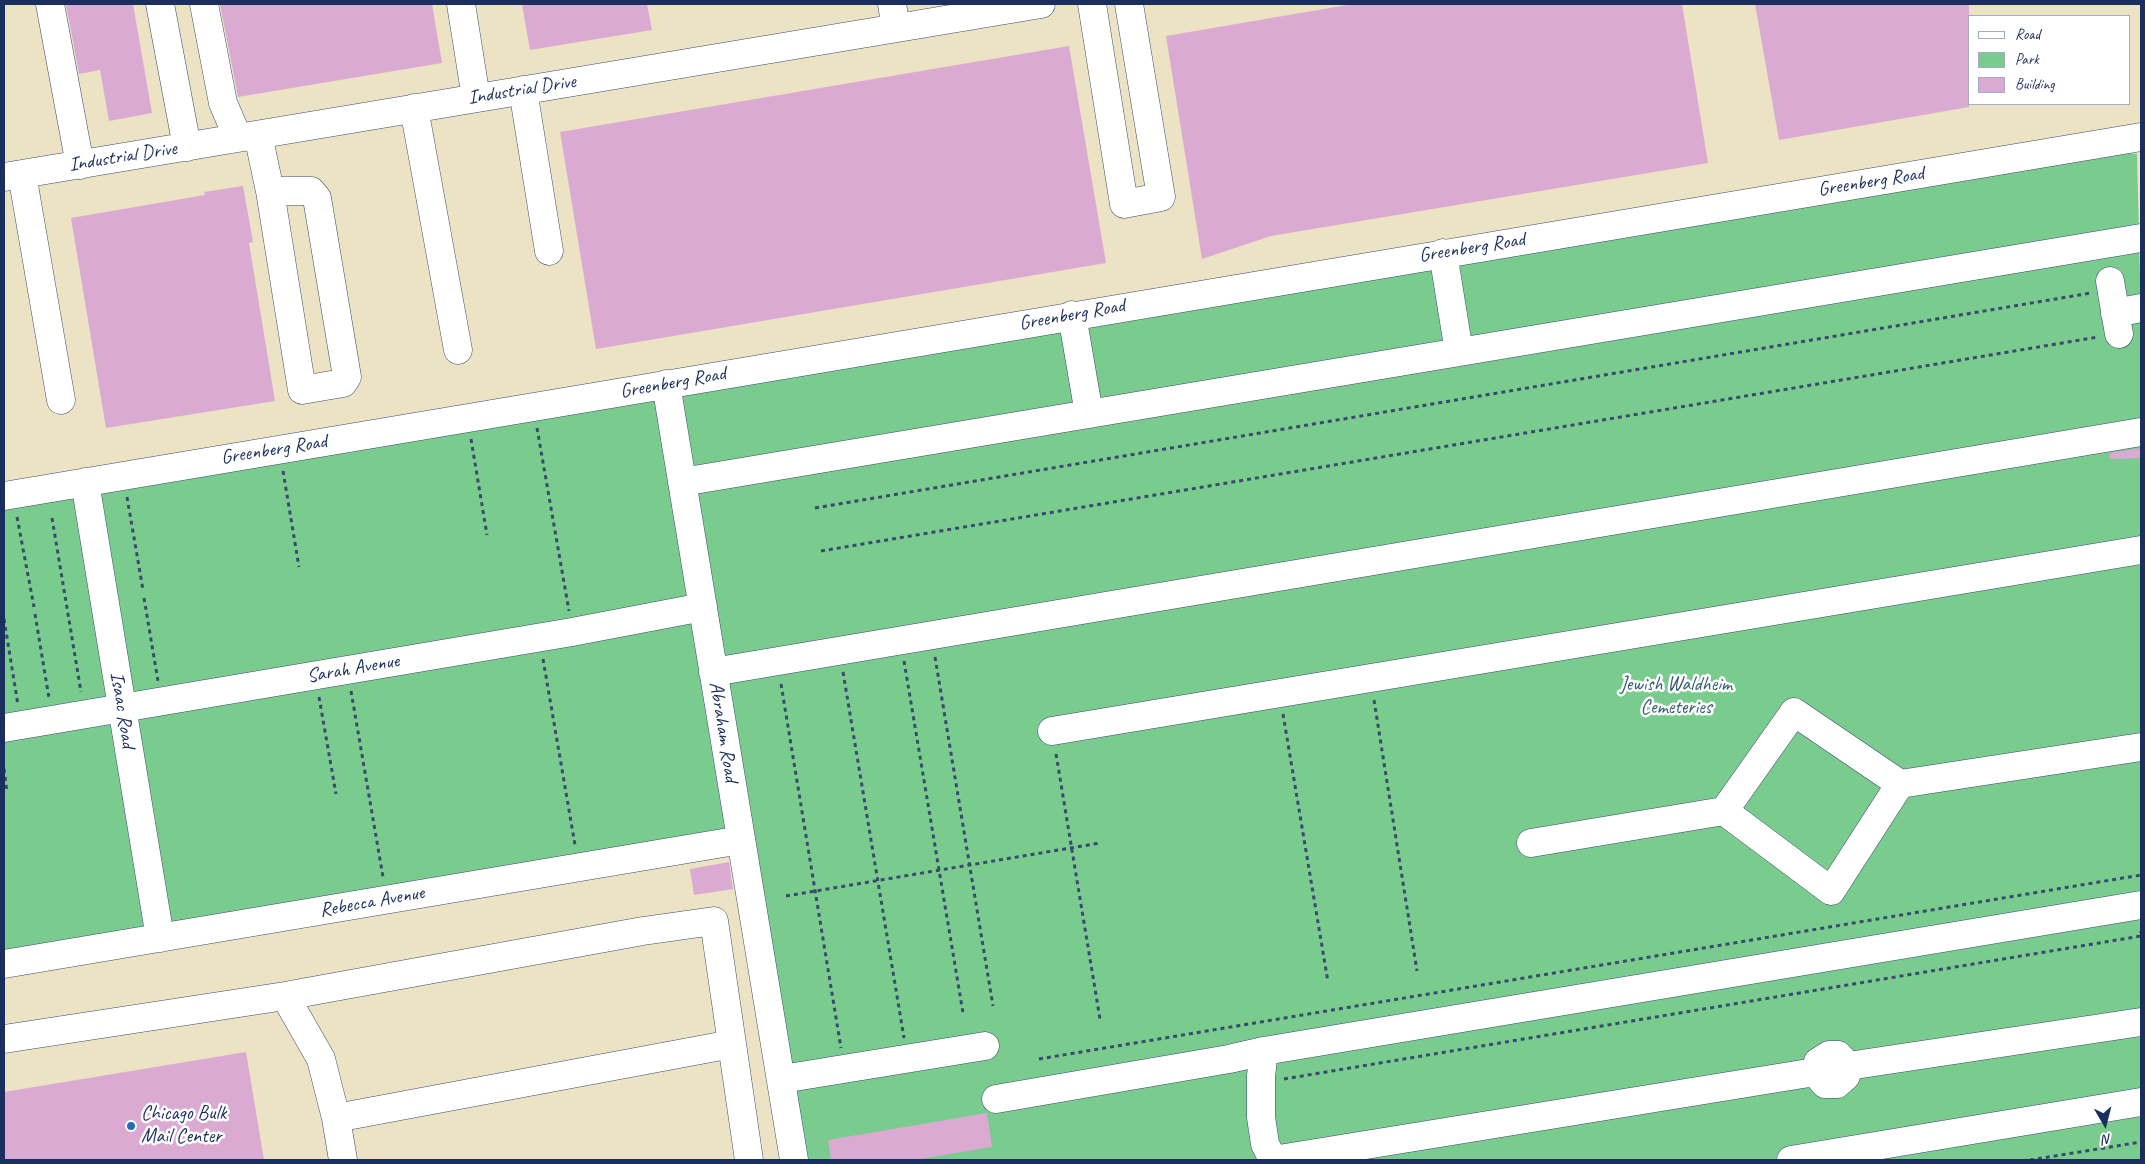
<!DOCTYPE html>
<html>
<head>
<meta charset="utf-8">
<style>
  body { margin:0 }
  #map { position:relative; width:2145px; height:1164px; overflow:hidden; background:#ebe3c3; font-family:Caveat,sans-serif }
  canvas { display:block }
  .frame { position:absolute; inset:0; border:5px solid #1b2f5e; pointer-events:none }
  .legend { position:absolute; left:1968px; top:15px; width:162px; height:90px; box-sizing:border-box; background:#fff; border:1px solid #a4acbf; margin:0; padding:6px 9px; list-style:none; font-size:15px; color:#1b2f5e }
  .legend li { display:flex; align-items:center; gap:10px; height:25px }
  .legend b { width:25px; border:1px solid #a4acbf }
  .north { position:absolute; left:2080px; top:1099px; width:50px; height:50px; -webkit-text-stroke:4px #fff; paint-order:stroke; rotate:172deg; font-size:14px; font-weight:700; line-height:20px; text-align:center; color:#1b2f5e }
  .north::after { content:''; display:block; margin:auto; width:18px; height:22px; background:#1b2f5e; clip-path:polygon(50% 0,100% 100%,50% 72%,0 100%) }
</style>
</head>
<body>
<div id="map">
<canvas width="2145" height="1164"></canvas>
<div class="frame"></div>
<ul class="legend">
<li><b style="height:6px;background:#fff"></b>Road</li>
<li><b style="height:14px;background:#79cb8e"></b>Park</li>
<li><b style="height:14px;background:#dbaad3"></b>Building</li>
</ul>
<div class="north">N</div>
</div>
<script>
const context = document.querySelector('canvas').getContext('2d');
context.lineJoin = 'round';
function fillPath(path, color) { context.fillStyle = color; context.fill(path, 'evenodd'); }
const toPath = rows => new Path2D(rows.map(r => 'M' + r).join(''));
function trace(path, color, width, dash) { context.strokeStyle = color; context.lineWidth = width; context.lineCap = dash ? 'butt' : 'round'; context.setLineDash(dash || []); context.stroke(path); }
function drawText(font, color, halo, rows, align = 'center') {
  context.font = font + ' Caveat,sans-serif'; context.lineWidth = 5; context.setLineDash([]); context.textBaseline = 'middle'; context.strokeStyle = halo; context.fillStyle = color; for (const [text, x, y, turn = 0] of rows) {
    context.save(); context.translate(x, y); context.rotate((+turn || 0) * Math.PI / 180); context.textAlign = isNaN(turn) ? turn : align; if (halo) context.strokeText(text, 0, 0); context.fillText(text, 0, 0); context.restore();
  }
}
fillPath(toPath([
  [2120,152,2137,154,2141,318,2141,1160,786,1160,735,854,4,975,4,505]
]), '#79cb8e');
fillPath(toPath([
  [66,4,133,4,152,113,109,121,100,70,79,74],
  [220,4,432,4,442,63,238,97],
  [522,4,647,4,652,30,530,50],
  [1353,4,1682,4,1708,163,1271,236,1202,259,1166,36],
  [1755,4,1969,4,1969,107,1779,140],
  [1069,46,1106,263,596,349,560,132],
  [243,186,253,242,249,243,275,401,106,428,71,218,205,195,204,192],
  [2141,448,2141,458,2110,459,2110,453],
  [729,862,733,889,694,895,690,869],
  [246,1052,264,1160,4,1160,4,1092],
  [987,1113,992,1147,914,1160,831,1160,828,1140]
]), '#dbaad3');
const minor = toPath([
  [50,4,80,165],
  [160,4,187,147],
  [204,4,223,103,238,138],
  [461,4,476,98],
  [892,4,896,28],
  [1092,4,1124,204,1161,197,1129,4],
  [523,90,549,251],
  [414,108,458,350],
  [258,135,270,191,302,390,343,383,347,377,317,198,311,191,270,191],
  [22,174,61,400],
  [4,177,1041,4],
  [1443,253,1459,352],
  [2110,281,2119,334],
  [2115,313,2141,308],
  [1072,315,1089,414],
  [666,384,794,1160],
  [85,482,160,938],
  [682,482,2141,238],
  [4,496,2141,137],
  [713,672,2141,432],
  [4,728,572,632,703,607],
  [1052,731,2141,550],
  [1724,811,1831,891,1900,784],
  [1531,843,1724,811,1794,712,1900,784,2141,747],
  [4,964,741,840],
  [285,996,321,1059,336,1118,343,1160],
  [4,1039,285,996,643,931,714,921,749,1160],
  [1264,1051,1261,1076,1261,1117,1265,1144,1273,1160,1815,1072,1818,1062,1829,1055,1838,1055,1848,1066,2141,1022],
  [1815,1072,1825,1084,1837,1084,1846,1076,1848,1066],
  [782,1079,985,1046],
  [996,1099,1229,1059,1264,1051,2141,905],
  [336,1118,732,1044],
  [1791,1160,2141,1102]
]);
trace(minor, '#3a4a6d', 29);
trace(toPath([
  [537,428,569,611],
  [471,439,487,535],
  [283,471,299,567],
  [127,497,143,590],
  [815,508,2091,293],
  [17,517,34,607],
  [52,518,81,692],
  [821,551,2098,337],
  [144,598,158,681],
  [35,614,49,698],
  [4,619,18,705],
  [935,657,993,1006],
  [543,659,575,845],
  [904,661,963,1013],
  [843,672,904,1038],
  [781,684,841,1048],
  [351,691,383,877],
  [319,697,336,794],
  [1374,700,1417,971],
  [1283,714,1328,982],
  [1056,754,1100,1019],
  [4,769,7,792],
  [786,896,1100,843],
  [1039,1059,2141,875],
  [1284,1079,2141,936,2141,931],
  [2030,1160,2141,1142]
]), '#3a4a6d', 3, [4, 4]);
trace(minor, '#fff', 28);
for (const [x, y, r, color] of [
  [131,1126,5,"#1f6fb2"]
]) { const dot = new Path2D(); dot.arc(x, y, r, 0, 2 * Math.PI); context.fillStyle = color; context.fill(dot); trace(dot, '#fff', 2); }
drawText('20px', '#1b2f5e', '#fff', [
  ["Industrial Drive",522,90,-9],
  ["Industrial Drive",123,157,-9],
  ["Greenberg Road",1871,182,-9],
  ["Greenberg Road",1472,248,-9],
  ["Greenberg Road",1072,315,-10],
  ["Greenberg Road",673,383,-10],
  ["Greenberg Road",274,450,-9],
  ["Sarah Avenue",353,669,-10],
  ["Isaac Road",122,710,81],
  ["Abraham Road",723,732,81],
  ["Rebecca Avenue",372,902,-10]
]);
drawText('20px', '#375e6c', '#fff', [
  ["Jewish Waldheim",1676,685],
  ["Cemeteries",1676,708]
]);
drawText('20px', '#1b2f5e', '#fff', [
  ["Chicago Bulk",141,1114],
  ["Mail Center",141,1137]
], 'left');
</script>
</body>
</html>
